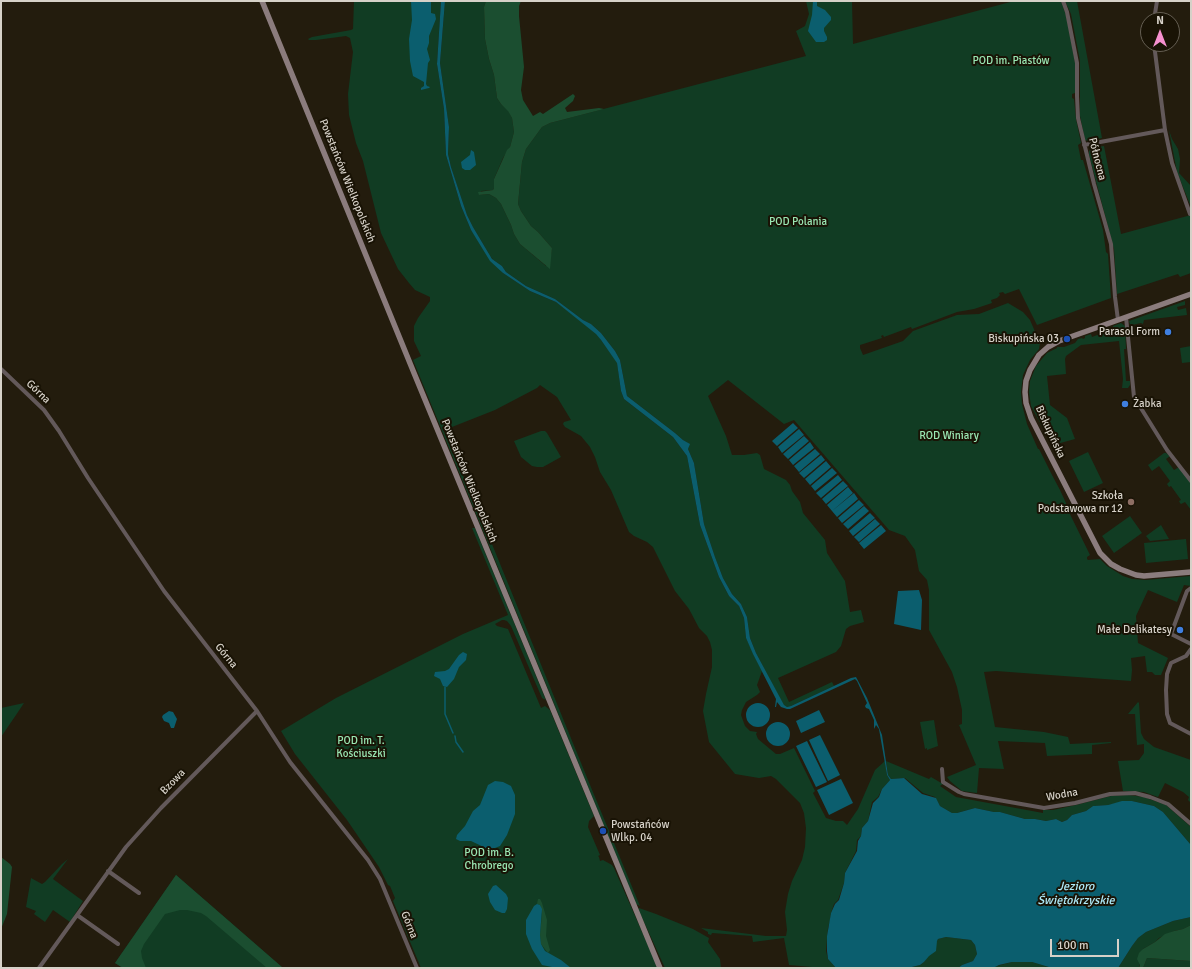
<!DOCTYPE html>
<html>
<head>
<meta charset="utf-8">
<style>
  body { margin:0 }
  #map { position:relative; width:1192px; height:969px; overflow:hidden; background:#231c0d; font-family:Signika,sans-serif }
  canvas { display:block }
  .frame { position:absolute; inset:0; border:2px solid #d6d1c8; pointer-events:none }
  .north { position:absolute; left:1140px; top:12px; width:40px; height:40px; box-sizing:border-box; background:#191305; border:1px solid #655f53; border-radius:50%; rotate:0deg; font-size:11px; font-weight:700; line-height:16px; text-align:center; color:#d6d1c8 }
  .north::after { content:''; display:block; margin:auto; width:14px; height:18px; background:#f690cf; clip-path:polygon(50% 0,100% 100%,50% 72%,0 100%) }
  .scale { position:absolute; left:1050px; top:939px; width:69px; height:18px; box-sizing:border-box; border:2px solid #d6d1c8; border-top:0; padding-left:5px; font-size:12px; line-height:14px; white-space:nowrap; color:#d6d1c8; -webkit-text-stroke:3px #191305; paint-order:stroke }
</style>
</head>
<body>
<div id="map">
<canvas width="1192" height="969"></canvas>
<div class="frame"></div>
<div class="north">N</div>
<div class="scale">100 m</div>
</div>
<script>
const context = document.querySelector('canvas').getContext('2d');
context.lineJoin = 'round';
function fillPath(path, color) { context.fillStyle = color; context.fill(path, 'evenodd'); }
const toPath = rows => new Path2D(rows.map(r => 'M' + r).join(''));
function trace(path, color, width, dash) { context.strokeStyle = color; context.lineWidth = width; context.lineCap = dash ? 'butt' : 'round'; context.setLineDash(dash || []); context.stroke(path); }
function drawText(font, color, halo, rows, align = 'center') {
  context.font = font + ' Signika,sans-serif'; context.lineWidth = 4; context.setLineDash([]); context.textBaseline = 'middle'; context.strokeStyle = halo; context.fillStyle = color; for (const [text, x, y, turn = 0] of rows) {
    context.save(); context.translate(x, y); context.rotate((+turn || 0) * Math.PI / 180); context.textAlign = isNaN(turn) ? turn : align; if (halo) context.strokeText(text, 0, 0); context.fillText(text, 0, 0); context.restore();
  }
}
fillPath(toPath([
  [354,1,441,1,437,64,444,109,446,155,461,206,471,230,503,273,530,291,556,302,596,333,601,340,617,362,621,391,624,399,673,437,687,456,700,525,719,577,729,596,739,606,744,618,746,638,762,671,757,685,760,692,757,695,746,702,742,710,741,715,745,726,750,731,757,732,756,734,758,739,776,754,780,754,794,748,815,791,813,793,826,818,836,821,843,821,847,825,858,809,875,770,885,761,887,775,890,780,882,789,878,797,872,802,868,821,862,828,861,836,857,840,856,851,845,873,844,883,838,900,834,904,831,913,830,921,828,928,826,951,828,959,836,968,813,968,812,967,789,965,784,938,753,942,752,936,712,933,711,935,708,934,708,932,701,928,766,936,786,936,787,930,785,912,788,894,792,881,802,860,805,847,806,828,804,813,800,803,776,779,771,776,759,778,735,774,709,742,703,711,706,694,712,667,712,650,710,642,707,636,699,628,689,609,675,591,653,547,647,542,634,536,629,532,611,490,600,472,595,457,590,447,581,436,565,427,563,424,564,422,571,420,557,397,540,385,537,388,495,410,452,427,447,426,442,427,483,522,588,780,640,906,636,904,413,360,421,356,414,341,414,326,418,318,430,301,430,297,415,290,409,283,398,269,381,233,363,161,356,143,349,115,348,94,353,52,350,38,346,36,316,40,309,40,308,39,312,37,351,30,353,29],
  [445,1,486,1,484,7,485,39,489,59,494,75,497,98,501,104,508,110,512,118,514,132,510,147,503,158,494,179,494,188,493,190,481,191,479,195,489,194,496,198,501,204,511,225,514,234,520,244,546,266,551,255,552,248,538,232,531,226,521,211,518,204,522,162,526,149,542,127,550,123,806,56,796,31,805,26,809,14,806,1,852,1,853,44,1014,1,1061,1,1066,15,1075,62,1075,93,1072,94,1072,98,1074,99,1076,119,1081,143,1078,145,1081,160,1083,160,1103,230,1106,252,1108,254,1111,298,1037,325,1019,289,1005,294,1003,292,999,293,1000,295,997,298,991,300,992,303,974,309,957,312,912,329,911,327,884,337,883,335,881,336,882,338,860,345,860,348,863,355,903,341,913,331,957,315,979,314,1008,303,1023,312,1030,320,1040,343,1039,349,1030,360,1023,375,1021,392,1022,404,1027,424,1038,449,1039,449,1052,475,1050,476,1052,475,1060,490,1066,503,1066,506,1090,555,1087,557,1087,559,1088,560,1100,559,1107,566,1123,576,1132,579,1146,580,1191,576,1191,586,1184,585,1177,602,1148,590,1136,616,1138,643,1168,658,1161,675,1155,675,1152,672,1147,672,1145,656,1131,658,1132,670,1131,681,996,671,984,672,995,727,1044,732,1068,737,1070,744,1111,742,1111,743,1092,745,1092,754,1047,756,1045,743,998,741,1004,769,979,768,977,793,962,791,950,781,947,777,976,765,959,725,962,724,962,710,957,687,952,672,929,630,929,590,927,580,919,571,915,550,905,536,889,530,794,420,784,424,728,380,708,396,726,436,732,455,744,455,757,453,760,455,764,469,786,480,790,485,792,491,800,502,803,513,825,540,827,553,845,581,850,612,861,610,864,622,850,626,846,629,841,646,836,652,778,678,789,702,832,682,834,686,791,706,787,707,784,706,756,653,750,638,747,617,741,604,732,594,723,578,715,557,704,524,694,463,688,449,689,444,683,440,675,433,627,396,620,360,615,351,601,333,591,324,583,320,555,299,526,286,506,272,502,266,492,259,473,227,467,215,451,167,448,154,449,127,440,63],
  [1065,1,1077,1,1102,138,1088,141,1085,140,1080,116,1080,61,1071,14],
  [1169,130,1172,139,1178,149,1180,159,1179,173,1191,186,1191,207,1177,172],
  [1104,146,1121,234,1191,215,1191,273,1180,277,1178,274,1117,294,1114,249,1089,155,1089,151,1092,148],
  [1185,301,1185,305,1177,307,1178,310,1186,308,1187,315,1144,320,1143,324,1141,323,1132,325,1130,324,1129,321],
  [1121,323,1125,326,1126,349,1124,349,1126,381,1130,381,1130,385,1128,388,1122,388,1123,379,1119,341,1081,345,1066,356,1065,359,1066,374,1047,376,1050,405,1067,418,1075,439,1053,445,1047,432,1043,428,1031,406,1029,392,1030,381,1036,366,1047,353,1057,348,1057,347,1064,347,1075,343,1078,339,1082,338,1083,339,1085,338,1085,336,1091,334,1092,337,1113,329,1113,326],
  [1191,346,1191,362,1182,363,1180,348],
  [541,431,545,431,547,433,561,457,543,467,537,467,532,466,521,457,514,441],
  [1088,452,1103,483,1084,492,1069,461],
  [1164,453,1166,453,1170,456,1166,459,1174,470,1179,467,1191,483,1191,510,1185,502,1181,504,1180,503,1179,501,1181,500,1171,486,1169,487,1167,484,1170,481,1159,466,1152,471,1148,465],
  [1130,516,1142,533,1114,553,1102,536],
  [1161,525,1169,539,1150,541,1146,536],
  [472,528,475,528,546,700,542,698,511,626,507,621,504,620,502,620,495,624,497,626,508,629,541,708,545,706,550,710,594,816,589,821,588,827,600,855,598,856,599,857,600,861,603,860,612,865,614,868,658,968,421,968,393,901,395,898,390,886,388,885,379,867,347,820,295,754,281,731,336,698,463,634,508,615],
  [1186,539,1188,559,1146,563,1144,543],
  [1138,702,1139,703,1141,733,1144,739,1154,747,1191,760,1191,803,1188,800,1189,797,1183,792,1165,783,1158,797,1144,792,1123,791,1118,761,1139,760,1144,753,1144,744,1137,745,1135,714,1128,714],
  [24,703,16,715,1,737,1,708],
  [934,720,938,746,927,750,927,748,925,749,920,722],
  [886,761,929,779,931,777,943,784,940,786,956,797,1043,813,1043,810,1053,810,1076,805,1111,796,1128,795,1144,797,1166,805,1191,827,1191,845,1163,812,1154,806,1132,801,1122,802,1108,805,1093,806,1086,811,1072,815,1067,820,1062,822,1056,819,1046,821,1035,819,1025,819,1000,812,994,812,975,808,957,813,952,813,940,806,935,797,923,793,905,778,891,779,888,775],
  [68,859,53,879,83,901,70,922,53,910,45,922,34,914,36,911,26,907,31,878,42,884,45,882,62,864],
  [176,875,283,968,123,968,115,963],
  [639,908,656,914,693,929,709,938,708,942,720,959,721,968,665,968,638,909],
  [1191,917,1191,925,1183,929,1174,931,1159,938,1155,942,1143,949,1139,968,1118,968,1132,946,1138,938,1146,932,1173,921],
  [946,937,971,940,975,945,977,954,973,961,962,965,958,968,908,968,920,965,924,962,938,939],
  [1147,958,1191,961,1191,968,1143,968],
  [1012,962,1032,962,1052,968,989,968]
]), '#113c23');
fillPath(toPath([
  [486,1,521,1,519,6,519,16,524,67,521,90,523,100,533,116,540,112,543,114,573,94,575,96,573,101,565,108,567,112,599,108,604,109,550,123,542,127,526,149,522,162,518,204,521,211,531,226,538,232,552,248,550,269,520,244,514,234,511,225,501,204,496,198,489,194,479,195,478,192,493,190,494,188,494,179,507,150,510,147,514,132,512,118,508,111,501,104,497,98,494,75,489,59,485,39,484,7],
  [1,857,10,864,12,867,7,914,1,929],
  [176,875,283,968,267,968,206,916,201,913,187,910,180,910,165,914,144,944,141,951,142,958,146,968,123,968,115,963],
  [538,899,540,899,542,903,547,920,546,936,550,950,548,953,541,944,540,935,542,914,540,905,537,904],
  [1191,925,1191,961,1147,958,1143,968,1139,968,1140,965,1137,959,1139,953,1143,949,1155,942,1165,934,1174,931,1183,929]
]), '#1b4e30');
fillPath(toPath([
  [411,1,431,1,431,13,435,14,436,19,429,36,429,43,427,49,430,60,428,63,426,84,427,86,430,87,429,88,421,90,421,88,424,86,424,82,413,76,410,61,409,39,412,20],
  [441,1,445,1,440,63,449,127,448,154,451,167,467,215,473,227,492,259,502,266,506,272,526,286,555,299,583,320,591,324,601,333,615,351,620,360,627,396,675,433,683,440,690,444,688,449,694,463,704,524,715,557,723,578,732,594,741,604,747,617,750,638,756,653,784,705,787,707,791,706,851,678,856,677,867,698,882,735,888,775,891,779,904,778,922,794,936,798,940,806,952,813,957,813,975,808,994,812,1000,812,1025,819,1035,819,1046,821,1056,819,1062,822,1067,820,1072,815,1086,811,1093,806,1108,805,1122,801,1132,801,1154,806,1163,812,1191,845,1191,917,1173,921,1146,932,1138,938,1132,946,1118,968,1052,968,1032,962,1012,962,999,965,993,968,958,968,962,965,973,961,977,954,975,945,971,940,946,937,938,939,937,941,936,951,929,956,924,962,920,965,908,968,836,968,828,959,827,951,827,936,831,913,835,904,839,900,844,883,845,873,857,851,858,841,861,836,862,828,868,821,873,803,879,797,882,789,890,780,887,775,879,729,876,725,874,729,874,720,869,709,866,708,865,706,867,703,857,681,855,679,790,709,787,709,781,707,777,702,776,707,775,707,776,699,753,654,746,638,744,618,739,606,729,596,719,577,700,525,687,456,673,437,624,399,621,391,617,363,601,340,596,334,556,302,530,291,503,273,490,261,471,230,461,206,446,155,444,109,437,64],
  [813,1,817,1,817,6,825,10,831,17,831,20,824,28,824,31,827,37,827,40,824,42,816,42,808,31,812,15],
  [471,150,474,152,476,165,470,170,465,170,462,168,461,162,470,155],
  [793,423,798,428,777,446,772,441],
  [799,429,804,435,782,453,778,447],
  [804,436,809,441,788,459,783,454],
  [810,442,814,448,793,465,789,460],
  [815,449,820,454,799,472,794,466],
  [821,455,825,460,804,478,799,473],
  [826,461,831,467,810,485,805,479],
  [832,468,837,473,815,491,811,486],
  [838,475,842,480,821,498,816,493],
  [843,481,848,486,826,504,822,499],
  [848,487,853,493,832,511,827,505],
  [854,493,858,499,837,517,832,511],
  [859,500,864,505,842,523,838,518],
  [864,506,869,511,848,529,843,524],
  [870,513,875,518,853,536,849,531],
  [875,519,880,524,859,542,854,537],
  [881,525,886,531,864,549,859,543],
  [919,590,922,600,921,630,894,624,898,591],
  [463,652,467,654,466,660,459,667,454,679,447,687,443,686,440,679,434,676,435,672,445,671,449,669,459,655],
  '746 715a12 12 0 1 1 24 0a12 12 0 1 1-24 0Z',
  [819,710,825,722,801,733,796,721],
  [169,711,173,712,177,719,174,728,171,728,169,723,164,721,162,717,163,715],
  '766 734a12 12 0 1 1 24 0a12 12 0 1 1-24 0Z',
  [820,735,840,775,828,781,809,740],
  [807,741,827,782,816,787,796,746],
  [841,779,853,803,829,815,817,790],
  [495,781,503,782,511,786,515,795,515,814,507,835,500,846,490,850,471,841,460,841,456,839,457,835,465,826,473,811,480,805,488,785],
  [496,885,506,894,508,898,507,909,505,913,502,913,495,910,490,902,488,894,493,886],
  [537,904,540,905,542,909,540,935,541,944,545,951,561,960,571,968,557,968,542,965,532,949,526,934,526,920,534,906]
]), '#0b5e6e');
trace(toPath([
  [445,687,445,714,453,733],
  [455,736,456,742,463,752]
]), '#0b5e6e', 1.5);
trace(toPath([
  [1063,1,1067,12,1077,63,1077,96,1078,118,1094,184,1111,244,1115,297,1118,320],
  [1154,20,1157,1],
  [1154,44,1165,130,1172,163,1190,214],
  [1084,145,1165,130],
  [1126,317,1134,397,1167,450,1191,481],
  [1,369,44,410,59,431,88,478,164,591,257,711,290,762,368,860,380,879,417,968],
  [1191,588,1187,591,1171,634,1191,644],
  [1191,649,1186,656,1171,663,1167,674,1166,690,1167,714,1170,723,1191,734],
  [942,769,943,782,959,792,964,794,1044,808,1075,803,1110,794,1135,793,1150,797,1168,804,1191,824],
  [108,871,139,893],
  [77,915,118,944],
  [39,968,126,847,161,808,257,711]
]), '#63595a', 4);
trace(toPath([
  [262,1,414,373,660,968],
  [1191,294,1059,341,1048,347,1039,355,1030,370,1026,381,1025,392,1026,403,1031,418,1100,553,1111,564,1120,569,1136,575,1144,576,1191,572]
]), '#8b7c7d', 5.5);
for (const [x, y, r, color] of [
  [1168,332,4,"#3f7fe0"],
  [1067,339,4,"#1a4fb4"],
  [1125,404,4,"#3f7fe0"],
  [1131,502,4,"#8d6e63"],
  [1180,630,4,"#3f7fe0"],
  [603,831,4,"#1a4fb4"]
]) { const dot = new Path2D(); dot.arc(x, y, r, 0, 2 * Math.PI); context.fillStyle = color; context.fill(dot); trace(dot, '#191305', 1.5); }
drawText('11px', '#9ae7b3', '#191305', [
  ["POD im. Piastów",1011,61],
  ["POD Polania",798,222],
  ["ROD Winiary",949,436],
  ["POD im. T.",361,741],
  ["Kościuszki",361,754],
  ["POD im. B.",489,853],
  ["Chrobrego",489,866]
]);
drawText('11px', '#d6d1c8', '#191305', [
  ["Północna",1097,159,76],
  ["Powstańców Wielkopolskich",347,181,68],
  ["Górna",38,392,44],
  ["Biskupińska",1050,432,65],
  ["Powstańców Wielkopolskich",469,481,68],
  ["Górna",226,656,51],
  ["Bzowa",173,782,-46],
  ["Wodna",1062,795,-10],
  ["Górna",409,925,68]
]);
drawText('11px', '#d6d1c8', '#191305', [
  ["Parasol Form",1160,332],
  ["Biskupińska 03",1059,339],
  ["Żabka",1133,404,"left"],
  ["Szkoła",1123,496],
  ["Podstawowa nr 12",1123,509],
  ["Małe Delikatesy",1172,630],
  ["Powstańców",611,825,"left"],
  ["Wlkp. 04",611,838,"left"]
], 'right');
drawText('italic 12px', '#afeaf9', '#191305', [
  ["Jezioro",1076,887],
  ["Świętokrzyskie",1076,901]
]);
</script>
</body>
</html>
